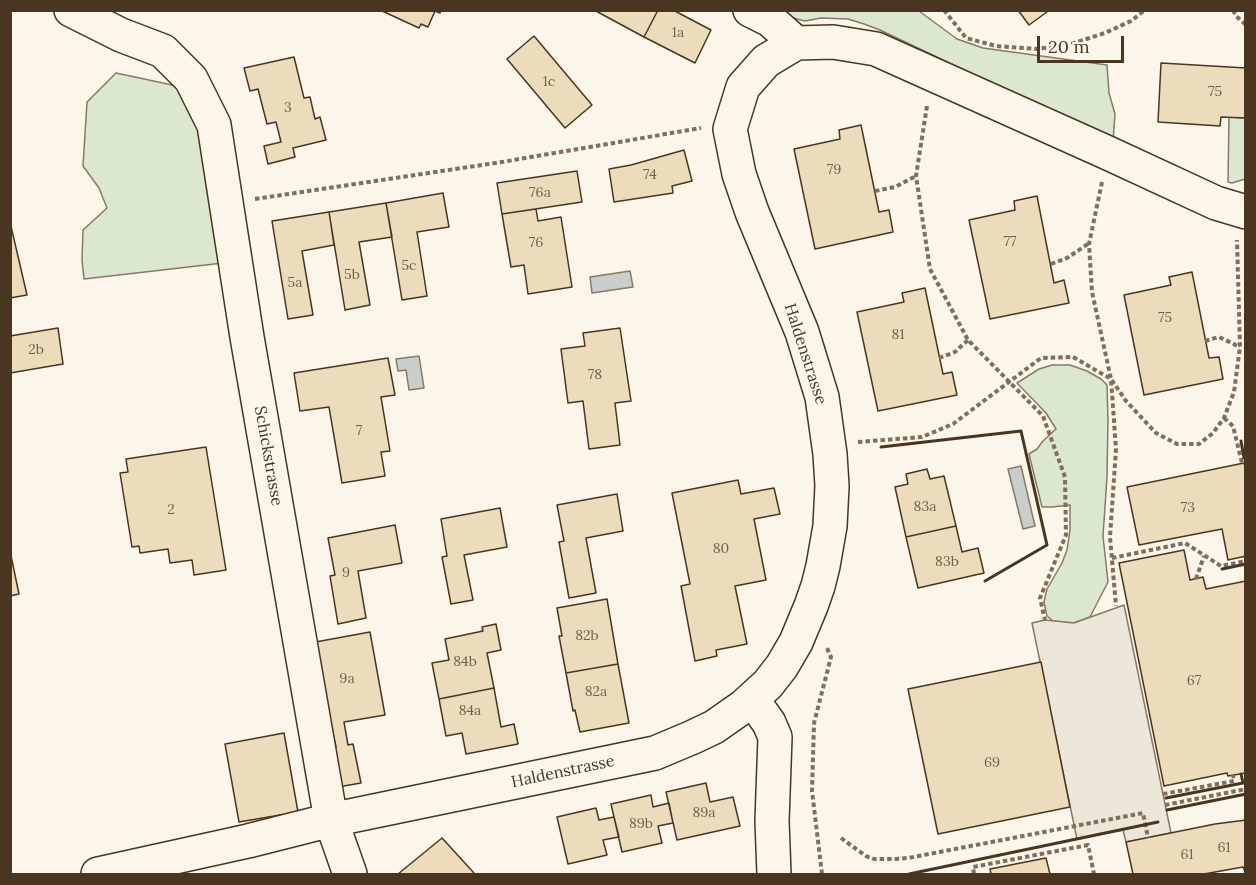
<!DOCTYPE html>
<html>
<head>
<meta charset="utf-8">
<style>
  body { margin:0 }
  #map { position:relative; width:1256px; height:885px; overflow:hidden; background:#fbf6e9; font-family:Lora,serif }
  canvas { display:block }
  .frame { position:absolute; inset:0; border:12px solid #4a3520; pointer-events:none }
  .scale { position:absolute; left:1037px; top:36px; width:87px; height:27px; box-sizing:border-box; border:3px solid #4a3520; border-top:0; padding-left:8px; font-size:18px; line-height:21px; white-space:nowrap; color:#4a3520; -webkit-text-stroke:4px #fbf6e9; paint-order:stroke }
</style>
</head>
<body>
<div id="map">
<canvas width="1256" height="885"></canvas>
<div class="frame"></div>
<div class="scale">20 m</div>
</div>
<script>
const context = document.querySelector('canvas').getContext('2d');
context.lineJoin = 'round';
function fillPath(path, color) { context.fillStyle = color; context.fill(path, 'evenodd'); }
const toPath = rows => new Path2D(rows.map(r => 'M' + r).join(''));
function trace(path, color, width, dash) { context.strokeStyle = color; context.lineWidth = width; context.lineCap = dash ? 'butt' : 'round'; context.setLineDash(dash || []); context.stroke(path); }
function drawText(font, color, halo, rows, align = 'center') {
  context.font = font + ' Lora,serif'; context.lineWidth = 4.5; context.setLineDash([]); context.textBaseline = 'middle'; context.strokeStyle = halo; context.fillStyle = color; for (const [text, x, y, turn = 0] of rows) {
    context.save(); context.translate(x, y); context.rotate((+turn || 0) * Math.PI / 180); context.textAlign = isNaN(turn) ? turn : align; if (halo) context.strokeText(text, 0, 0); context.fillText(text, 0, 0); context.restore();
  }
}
const green = toPath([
  [775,11,919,11,957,39,983,48,1107,65,1109,93,1115,114,1113,141,880,30,864,24,848,19,821,18,805,21,797,19,775,11],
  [116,73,177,86,197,121,223,263,84,279,82,260,83,230,107,208,99,188,83,166,87,102,116,73],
  [1229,117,1245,118,1245,179,1232,183,1228,182,1229,117],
  [1052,365,1070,365,1087,371,1101,379,1107,385,1108,420,1107,477,1103,536,1108,582,1090,617,1074,623,1053,621,1047,616,1044,602,1047,589,1062,563,1067,550,1070,530,1070,505,1052,507,1042,507,1029,454,1037,449,1043,441,1056,429,1046,413,1017,383,1039,369,1052,365]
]);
fillPath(green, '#dce7d0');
trace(green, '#887966', 1.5);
const parking = toPath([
  [1124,605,1171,833,1126,842,1123,830,1077,839,1032,623,1045,620,1074,623,1124,605]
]);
fillPath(parking, '#ede7d9');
trace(parking, '#887966', 1.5);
const water = toPath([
  [630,271,633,287,592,293,590,277,630,271],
  [419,356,424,388,409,390,406,370,398,371,396,359,419,356],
  [1021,466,1035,526,1023,529,1008,469,1021,466]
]);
fillPath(water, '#c9cecd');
trace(water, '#887966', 1.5);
const building = toPath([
  [380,10,441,10,440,13,435,11,428,27,421,24,419,28,380,10],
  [594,10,658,10,644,37,594,10],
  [658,10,673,10,711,30,695,63,644,37,658,10],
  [1018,10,1046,10,1047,12,1029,25,1018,10],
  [534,36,592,105,565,128,507,59,534,36],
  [294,57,304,98,310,97,315,119,320,117,326,140,293,148,295,157,268,164,264,146,281,142,276,122,267,124,258,89,250,91,244,68,294,57],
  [1161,63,1246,68,1246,118,1221,117,1220,126,1158,122,1161,63],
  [861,125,879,212,889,210,893,232,815,249,794,149,840,139,839,130,861,125],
  [684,150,692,181,672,186,673,193,614,202,609,169,631,165,684,150],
  [577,171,582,202,502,214,497,183,577,171],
  [443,193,449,227,417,232,427,296,402,300,386,203,443,193],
  [1037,196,1054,283,1064,280,1069,303,990,319,969,220,1015,210,1014,201,1037,196],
  [386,203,392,237,359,242,370,305,345,310,329,212,386,203],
  [536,209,538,221,561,217,572,287,528,294,524,265,511,267,502,214,536,209],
  [329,212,334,245,302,251,313,315,288,319,272,221,329,212],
  [10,222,27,295,10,298,10,222],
  [1192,272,1209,358,1219,357,1223,379,1144,395,1124,295,1171,285,1169,277,1192,272],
  [925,288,943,374,952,372,957,395,878,411,857,312,904,302,902,293,925,288],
  [58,328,63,364,10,373,10,336,58,328],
  [620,328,631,401,615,403,620,445,589,449,583,401,568,403,561,349,585,346,583,333,620,328],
  [388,358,395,395,381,397,390,451,381,452,385,476,342,483,329,407,300,411,294,373,388,358],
  [206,447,226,570,194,575,192,560,170,563,168,549,140,553,139,546,132,547,120,473,128,472,126,459,206,447],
  [1244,463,1246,472,1246,556,1228,560,1222,529,1139,545,1127,487,1244,463],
  [927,469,930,479,944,476,956,526,906,537,895,487,908,484,906,474,927,469],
  [738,480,741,494,774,488,780,514,754,519,766,580,735,586,747,644,716,650,717,656,695,661,681,586,690,584,672,493,738,480],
  [617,494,623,531,586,538,596,593,569,598,559,542,564,541,557,505,617,494],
  [500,508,507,547,464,555,473,600,451,604,442,557,447,556,441,519,500,508],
  [395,525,402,563,358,571,366,618,338,624,330,576,335,575,328,538,395,525],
  [956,526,962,552,978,548,984,573,918,588,906,537,956,526],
  [1184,550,1190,580,1203,577,1206,589,1246,581,1246,773,1228,776,1227,773,1164,786,1119,563,1184,550],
  [10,551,19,594,10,596,10,551],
  [607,599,618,664,566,673,559,636,562,636,557,608,607,599],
  [496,624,501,650,487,653,494,688,439,699,432,663,449,660,445,639,483,631,482,627,496,624],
  [370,632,385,715,344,722,348,745,353,744,361,783,338,787,331,748,336,747,331,725,325,725,310,643,370,632],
  [1041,662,1070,807,938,834,908,689,1041,662],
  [618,664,629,723,580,732,575,710,573,711,566,673,618,664],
  [494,688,501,727,514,724,518,744,466,754,462,733,446,736,439,699,494,688],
  [284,733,298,812,239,822,225,744,284,733],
  [706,783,710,802,733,797,740,826,677,840,666,792,706,783],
  [651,795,653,807,669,803,673,823,658,826,662,843,622,852,611,804,651,795],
  [596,808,599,820,614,817,619,837,603,840,607,855,568,864,557,817,596,808],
  [1246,820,1246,874,1243,867,1204,874,1133,874,1126,842,1215,824,1246,820],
  [442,838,474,873,471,874,398,874,442,838],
  [1046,858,1050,874,991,874,990,869,1046,858]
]);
fillPath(building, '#ecdcbc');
trace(building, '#4a3520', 1.5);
const minor = toPath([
  [71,10,121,35,163,51,191,79,214,125,247,337,331,820,350,874],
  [750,10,770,20,796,43],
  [752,699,769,723,775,737,772,821,774,874],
  [98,874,248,841,331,820,655,753,693,737,714,727,744,706,768,684,782,666,796,642,811,606,818,586,823,566,830,526,832,486,830,454,822,397,802,332,752,212,739,174,730,129,743,87,766,61,796,43,833,42,876,49,1108,153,1216,203,1246,212]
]);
trace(minor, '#4a3520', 36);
trace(toPath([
  [944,10,966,38,996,46,1037,49,1071,44,1105,33,1131,21,1145,10],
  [1233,10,1236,16,1246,25],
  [927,106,916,176,930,269,968,340,1043,416,1065,477,1066,535,1040,598,1045,620],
  [1102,182,1089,244,1092,292,1111,379,1116,449,1110,537,1116,606],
  [875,191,895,187,916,176],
  [255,199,502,162,701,128],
  [1051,264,1067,258,1088,244],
  [1205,341,1219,337,1240,347],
  [939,358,955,352,968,340],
  [1224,418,1233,426,1242,463],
  [858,442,922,437,953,424,1041,358,1073,357,1111,379,1126,401,1156,433,1177,444,1199,444,1213,433,1224,418,1234,392,1240,347,1237,240],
  [1112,558,1185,543,1221,566,1246,561],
  [1196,579,1204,556],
  [1163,794,1234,781,1233,775],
  [1165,805,1246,789],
  [841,838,866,856,874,859,894,859,908,858,1143,813,1148,838],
  [822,874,812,791,814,723,831,657,827,648],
  [974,874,973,867,1088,845,1094,874]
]), '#7f6f5c', 4, [4.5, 3]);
trace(minor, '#fbf6e9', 33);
trace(toPath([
  [1241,441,1244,458,1246,458],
  [881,447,1021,431,1047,545,985,581],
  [1222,569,1246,564],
  [1166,798,1243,783,1241,774],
  [1167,810,1246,794],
  [909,874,1158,822]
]), '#4a3520', 3);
drawText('14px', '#725f47', null, [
  ["1a",678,33],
  ["1c",549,82],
  ["75",1215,92],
  ["3",288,108],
  ["79",834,170],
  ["74",650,175],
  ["76a",540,193],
  ["77",1010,242],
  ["76",536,243],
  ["5c",409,266],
  ["5b",352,275],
  ["5a",295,283],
  ["75",1165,318],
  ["81",898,335],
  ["2b",36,350],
  ["78",595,375],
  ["7",359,431],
  ["83a",925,507],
  ["73",1188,508],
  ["2",171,510],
  ["80",721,549],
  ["83b",947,562],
  ["9",346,573],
  ["82b",587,636],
  ["84b",465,662],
  ["9a",347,679],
  ["67",1194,681],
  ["82a",596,692],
  ["84a",470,711],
  ["69",992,763],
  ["89a",704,813],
  ["89b",641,824],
  ["61",1224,848],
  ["61",1187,855]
]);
drawText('16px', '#4a3520', '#fbf6e9', [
  ["Haldenstrasse",805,354,72],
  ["Schickstrasse",268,456,80],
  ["Haldenstrasse",563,772,-12]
]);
</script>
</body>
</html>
